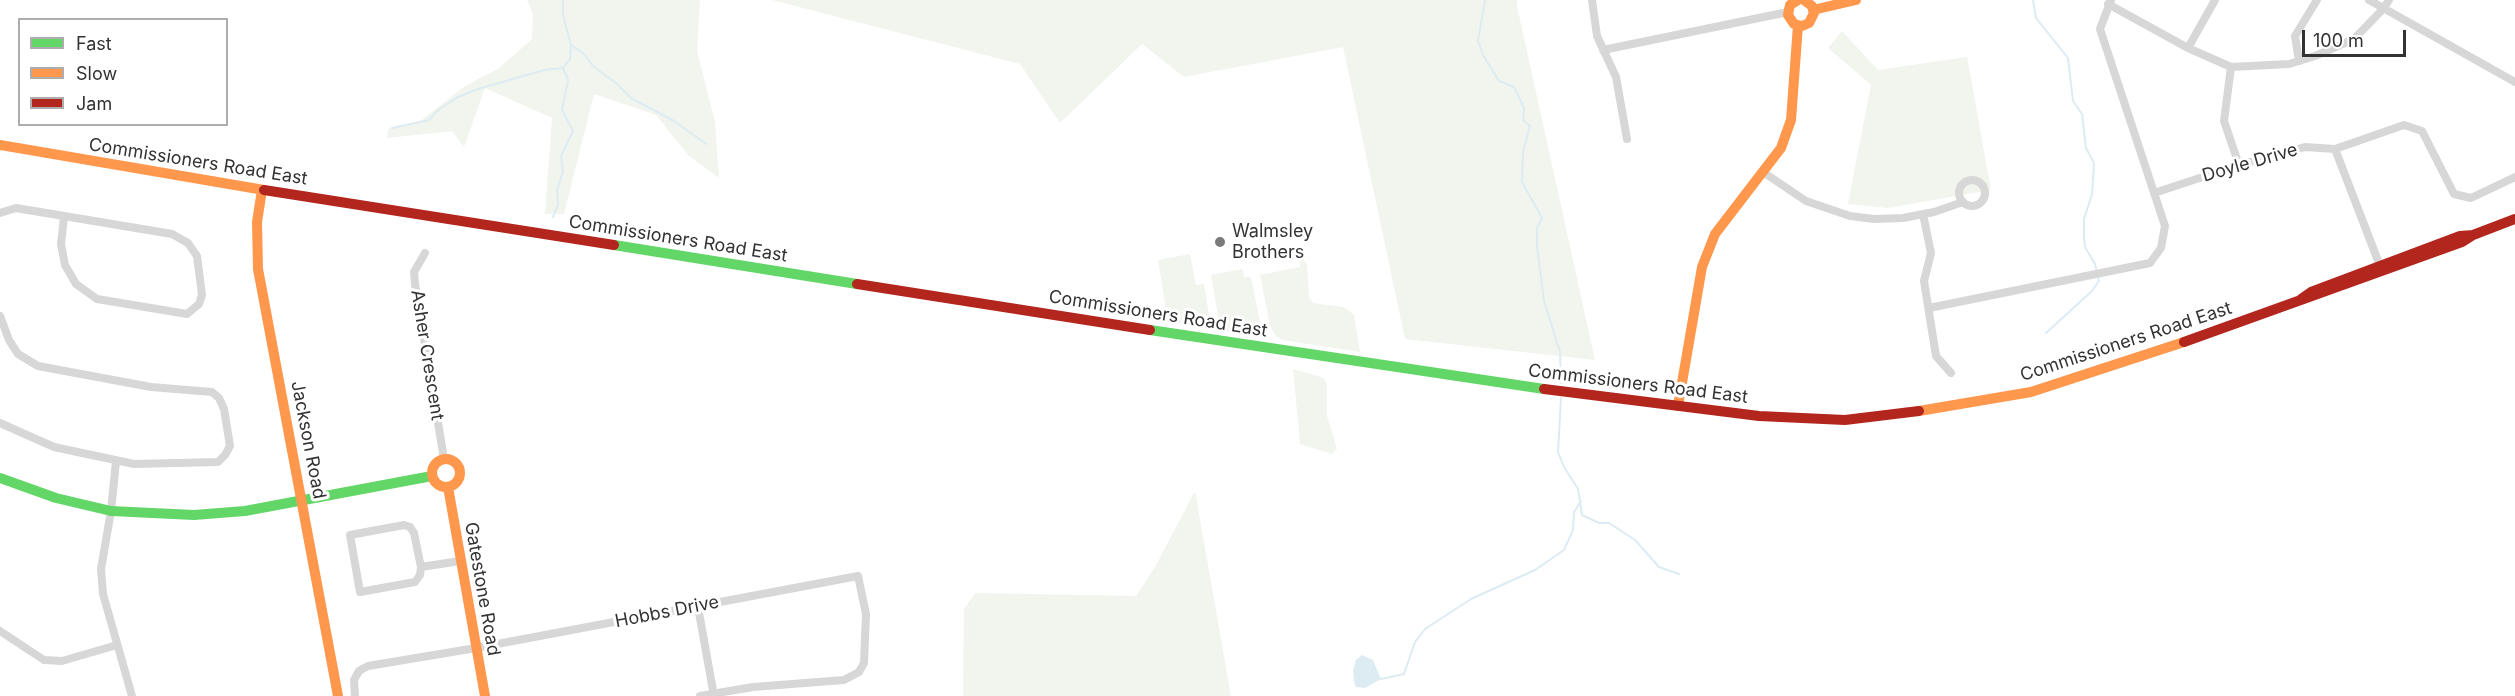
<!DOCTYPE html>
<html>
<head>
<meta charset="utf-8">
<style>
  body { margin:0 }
  #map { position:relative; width:2515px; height:696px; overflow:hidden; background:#fff; font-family:Inter,sans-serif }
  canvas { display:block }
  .legend { position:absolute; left:18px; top:18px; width:210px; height:108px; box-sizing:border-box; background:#fff; border:2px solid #adadad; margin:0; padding:8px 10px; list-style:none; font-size:18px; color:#333 }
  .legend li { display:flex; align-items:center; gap:12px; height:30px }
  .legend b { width:30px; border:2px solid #adadad }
  .scale { position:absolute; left:2302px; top:30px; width:104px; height:27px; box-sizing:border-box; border:3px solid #333; border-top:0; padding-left:8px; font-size:18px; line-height:21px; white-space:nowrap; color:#333; -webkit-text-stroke:4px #fff; paint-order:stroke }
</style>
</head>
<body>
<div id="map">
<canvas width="2515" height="696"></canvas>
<ul class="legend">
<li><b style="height:8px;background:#63d668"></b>Fast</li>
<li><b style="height:8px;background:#ff974d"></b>Slow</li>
<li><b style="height:8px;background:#b3261e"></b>Jam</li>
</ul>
<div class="scale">100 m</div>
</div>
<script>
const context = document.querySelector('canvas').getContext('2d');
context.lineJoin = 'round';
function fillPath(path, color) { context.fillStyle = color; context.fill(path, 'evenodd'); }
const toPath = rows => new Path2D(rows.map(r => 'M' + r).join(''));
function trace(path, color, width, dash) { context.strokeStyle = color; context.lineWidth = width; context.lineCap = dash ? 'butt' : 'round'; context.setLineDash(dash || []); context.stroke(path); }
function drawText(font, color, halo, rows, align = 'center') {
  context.font = font + ' Inter,sans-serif'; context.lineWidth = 6; context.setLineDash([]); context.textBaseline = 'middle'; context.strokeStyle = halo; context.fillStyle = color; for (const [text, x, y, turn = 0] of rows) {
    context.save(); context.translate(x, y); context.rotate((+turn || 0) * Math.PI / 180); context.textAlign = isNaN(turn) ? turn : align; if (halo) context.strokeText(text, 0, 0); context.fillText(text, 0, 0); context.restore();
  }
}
fillPath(toPath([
  [527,0,700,0,697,51,715,122,719,178,689,156,656,115,594,94,564,214,545,214,552,118,485,88,464,147,452,131,387,138,388,129,418,123,465,86,498,69,532,39,533,14],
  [772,0,1517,0,1517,6,1595,360,1405,339,1343,47,1184,77,1142,44,1060,123,1020,64],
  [1842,31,1878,70,1967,57,1991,190,1887,208,1848,204,1871,85,1828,48],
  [1190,254,1196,285,1204,284,1210,321,1209,325,1206,327,1168,322,1158,260],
  [1300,259,1303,259,1307,265,1309,297,1313,303,1344,307,1354,315,1360,352,1282,340,1276,336,1270,326,1260,275,1300,267],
  [1243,269,1244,277,1251,277,1261,326,1260,332,1257,334,1231,333,1220,328,1211,275],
  [1293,369,1324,378,1327,385,1327,416,1337,449,1332,454,1300,444],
  [1195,491,1231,696,963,696,964,609,975,593,1136,596,1155,567]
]), '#f1f5ed');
fillPath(toPath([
  [1362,655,1373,660,1381,679,1365,688,1356,687,1354,682,1353,670,1356,660]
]), '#ddebf3');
trace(toPath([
  [1485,0,1478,41,1483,55,1499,81,1514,87,1524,108,1523,120,1530,126,1523,152,1522,182,1542,218,1537,228,1537,246,1544,301,1560,352,1561,383],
  [2033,0,2036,18,2068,58,2073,101,2082,114,2086,148,2094,163,2092,194,2084,219,2084,237,2085,247,2095,264,2099,281,2092,291,2046,333],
  [571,45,583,53,594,67,616,83,631,98,674,121,706,144],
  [392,128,429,120,438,110,458,97,478,89,544,70,563,68,570,59,571,45,563,15,563,0],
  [553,217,558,205,557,190,563,172,561,156,573,131,562,110,568,80,563,68],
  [1561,398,1558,452,1564,467,1578,489,1582,515,1599,523,1609,523,1635,540,1659,567,1679,574],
  [1381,679,1404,674,1415,642,1425,629,1471,599,1535,570,1564,550,1573,530,1574,512,1581,501]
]), '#ddebf3', 2);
trace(toPath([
  [1592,0,1597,36,1616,77,1627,139],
  [2369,0,2515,82],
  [2108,4,2188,48,2231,67,2289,64,2315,56,2354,39,2383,9,2389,0],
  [2188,48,2215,0],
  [1603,50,1788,12],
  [2299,61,2295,36,2317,0],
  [2231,67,2224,121,2239,165],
  [2335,149,2380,266],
  [1763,172,1806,201,1850,216,1874,219,1903,218,1934,212,1963,202],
  '1959 193a13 13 0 1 1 26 0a13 13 0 1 1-26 0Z',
  [2154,193,2239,165,2305,147,2335,149,2404,125,2422,131,2454,194,2471,198,2515,177],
  [0,213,16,208,172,234,188,243,197,256,202,295,199,304,187,314,97,299,76,284,65,265,61,244,64,217],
  [1923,214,1931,253,1924,281,1936,356,1951,373],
  [425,253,414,272,415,284,444,459],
  [1929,308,2150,263,2161,248,2165,226,2100,29,2111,0],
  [0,316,9,340,18,354,38,366,151,387,212,392,219,398,224,409,230,446,225,455,218,462,134,464,54,447,0,423],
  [116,461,111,511,101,569,103,594,132,696],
  [421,567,414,533,410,527,404,525,350,535,360,592,415,582,420,575,421,567,460,561],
  [698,607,714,696],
  [0,631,44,660,62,661,117,645],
  [355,696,354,680,359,671,368,666,476,648,858,576,866,614,864,663,859,672,844,680,753,687,700,696]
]), '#d7d7d7', 8);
trace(toPath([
  [614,245,857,284],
  [1150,330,1544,389],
  [0,478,56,498,111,511,194,515,245,511,432,476]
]), '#63d668', 10);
trace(toPath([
  [1798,0,1790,5,1788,15,1794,24,1802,26,1809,23,1814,13,1812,6,1804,0],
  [1813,10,1856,0],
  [0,145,264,190],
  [262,190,257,222,258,269,338,696],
  [1678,406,1702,267,1715,234,1781,148,1791,120,1798,25],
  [1919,411,2031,392,2184,342],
  '432 473a14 14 0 1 1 28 0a14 14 0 1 1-28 0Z',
  [448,487,485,696]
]), '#ff974d', 10);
trace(toPath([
  [264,190,614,245],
  [2473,235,2515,219],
  [857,284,1150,330],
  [2184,342,2462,242,2473,235,2460,236,2311,292,2301,299],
  [1544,389,1759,416,1845,420,1919,411]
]), '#b3261e', 10);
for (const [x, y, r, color] of [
  [1220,242,6,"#7a7a7a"]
]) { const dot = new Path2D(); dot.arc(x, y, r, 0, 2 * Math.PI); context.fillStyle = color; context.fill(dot); trace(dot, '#fff', 2); }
drawText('18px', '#333', '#fff', [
  ["Commissioners Road East",198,162,9],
  ["Doyle Drive",2250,163,-16],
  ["Commissioners Road East",678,239,9],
  ["Commissioners Road East",1158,314,9],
  ["Commissioners Road East",2126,342,-18],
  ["Asher Crescent",427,355,81],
  ["Commissioners Road East",1638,384,7],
  ["Jackson Road",308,440,79],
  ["Gatestone Road",482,589,80],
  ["Hobbs Drive",667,612,-11]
]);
drawText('18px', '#333', '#fff', [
  ["Walmsley",1232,232],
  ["Brothers",1232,253]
], 'left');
</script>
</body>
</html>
